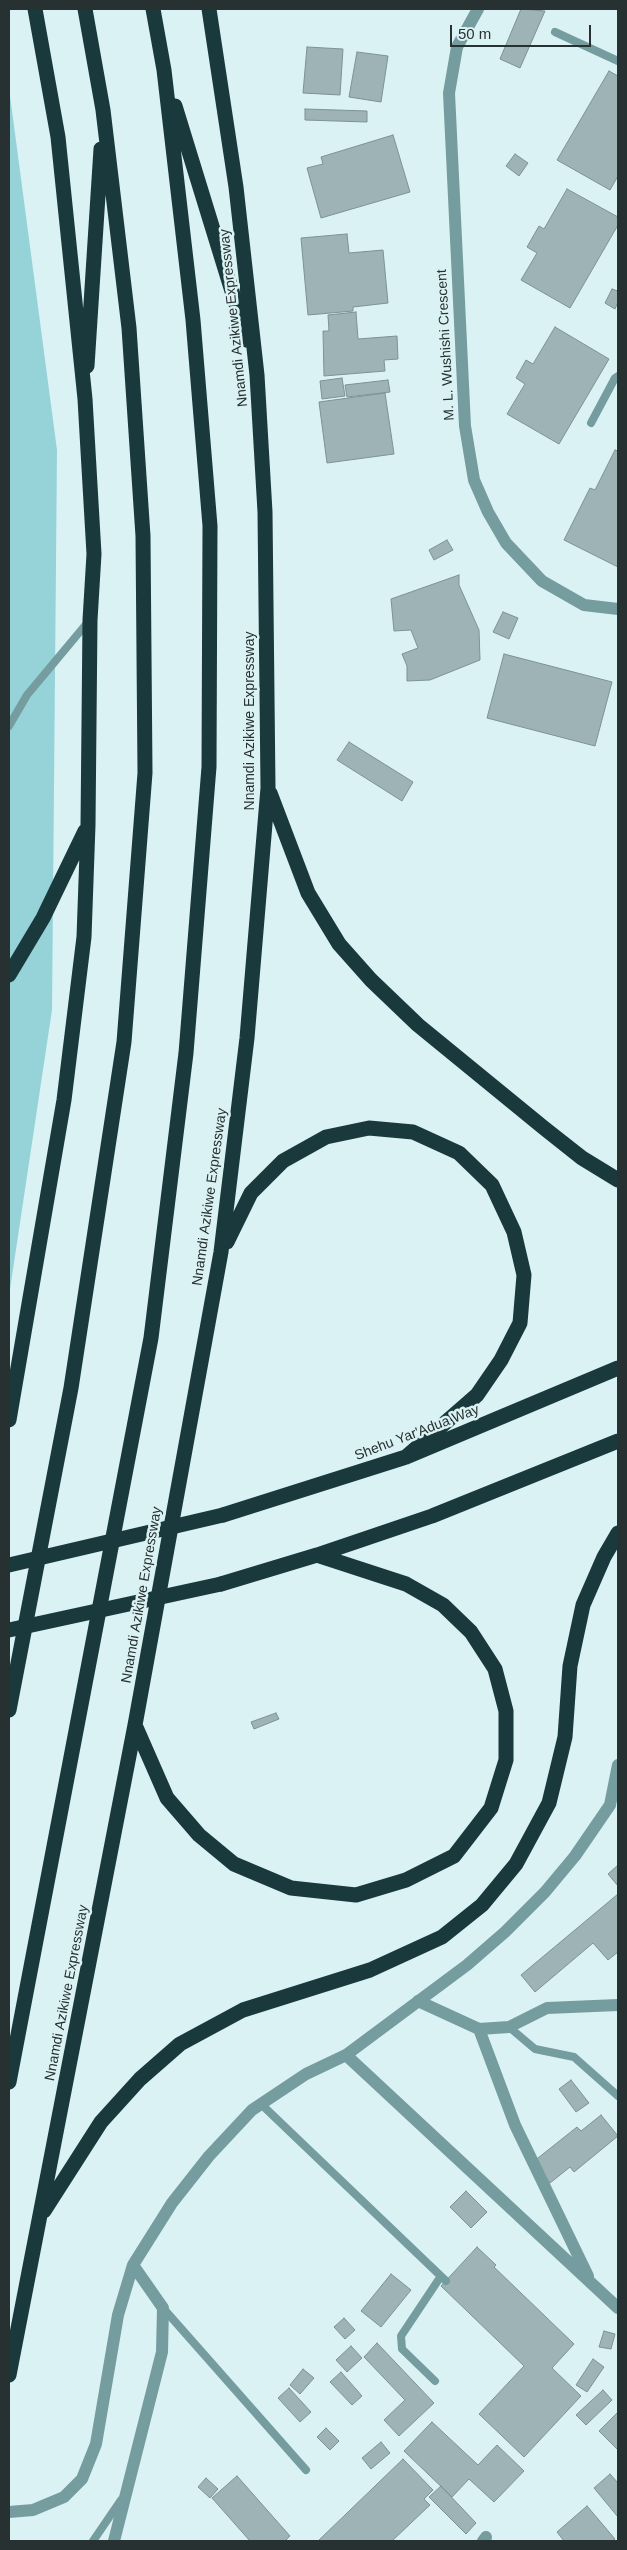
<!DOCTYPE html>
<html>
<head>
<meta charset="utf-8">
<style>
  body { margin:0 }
  #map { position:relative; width:627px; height:2550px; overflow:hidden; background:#daf2f4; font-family:Helvetica,sans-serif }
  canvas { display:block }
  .frame { position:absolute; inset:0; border:10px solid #283131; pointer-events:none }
  .scale { position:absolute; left:450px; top:25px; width:141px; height:22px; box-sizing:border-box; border:2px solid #283131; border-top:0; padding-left:6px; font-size:15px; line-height:18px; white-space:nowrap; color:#283131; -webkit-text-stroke:4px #daf2f4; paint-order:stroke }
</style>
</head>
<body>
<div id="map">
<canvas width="627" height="2550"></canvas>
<div class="frame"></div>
<div class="scale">50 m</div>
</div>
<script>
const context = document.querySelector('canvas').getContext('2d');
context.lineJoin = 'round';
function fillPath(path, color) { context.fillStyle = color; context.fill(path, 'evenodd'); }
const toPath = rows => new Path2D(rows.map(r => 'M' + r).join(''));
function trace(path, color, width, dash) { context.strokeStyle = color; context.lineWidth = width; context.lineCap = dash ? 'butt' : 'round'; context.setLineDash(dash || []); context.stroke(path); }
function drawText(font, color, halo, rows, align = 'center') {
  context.font = font + ' Helvetica,sans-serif'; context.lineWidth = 5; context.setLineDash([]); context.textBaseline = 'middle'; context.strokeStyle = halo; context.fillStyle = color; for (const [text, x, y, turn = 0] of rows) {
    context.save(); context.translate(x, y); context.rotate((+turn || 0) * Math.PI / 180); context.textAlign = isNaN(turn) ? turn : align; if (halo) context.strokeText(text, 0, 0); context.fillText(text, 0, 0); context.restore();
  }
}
fillPath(toPath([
  [9,88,57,450,52,1010,9,1296]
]), '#96d3d9');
const building = toPath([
  [521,9,545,11,520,68,500,59,521,9],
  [307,47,343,49,340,95,303,93,307,47],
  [357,52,388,56,381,102,349,97,357,52],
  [609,71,618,76,618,176,610,190,557,160,609,71],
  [305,109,367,111,367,122,305,120,305,109],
  [393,135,410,192,321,218,307,168,323,164,321,157,393,135],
  [515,154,528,163,519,176,506,166,515,154],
  [567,189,618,217,618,225,570,308,521,280,537,253,527,247,539,226,544,229,567,189],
  [347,234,349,253,383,250,388,303,353,307,353,311,308,315,301,238,347,234],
  [612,289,618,291,618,302,615,309,605,303,612,289],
  [356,312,358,339,397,336,398,359,384,360,385,371,324,376,323,331,329,331,328,315,356,312],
  [555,327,609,359,559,444,507,414,525,384,516,378,526,360,533,364,555,327],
  [342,378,345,396,322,399,320,381,342,378],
  [388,380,390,392,347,397,345,385,388,380],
  [385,393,394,454,327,463,319,402,385,393],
  [615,450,618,451,618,567,564,540,590,488,595,490,615,450],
  [447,540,453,550,434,560,429,550,447,540],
  [459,575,459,585,479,630,480,660,430,680,407,681,407,666,402,654,418,648,411,630,394,631,391,599,459,575],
  [503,612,518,618,509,639,493,632,503,612],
  [504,654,612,682,595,746,487,718,504,654],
  [349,742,413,782,402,801,337,760,349,742],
  [276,1713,279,1719,254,1729,251,1722,276,1713],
  [618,1865,618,1886,608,1874,618,1865],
  [618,1894,618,1952,608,1960,593,1943,535,1992,521,1975,618,1894],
  [571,2080,589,2103,576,2112,559,2089,571,2080],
  [601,2115,618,2136,574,2172,570,2167,550,2183,533,2162,577,2127,581,2131,601,2115],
  [466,2191,487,2212,471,2228,450,2207,466,2191],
  [477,2247,496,2265,494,2267,574,2344,552,2368,581,2396,524,2457,479,2414,524,2366,441,2286,477,2247],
  [391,2274,411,2290,381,2327,361,2311,391,2274],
  [344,2318,355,2330,345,2339,334,2327,344,2318],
  [604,2331,615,2334,611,2349,599,2347,604,2331],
  [377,2343,434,2403,399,2436,384,2420,405,2400,364,2357,377,2343],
  [351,2346,362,2358,347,2372,336,2360,351,2346],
  [593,2359,604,2367,587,2392,576,2385,593,2359],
  [303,2369,314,2378,300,2394,290,2385,303,2369],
  [341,2372,362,2396,352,2405,330,2382,341,2372],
  [289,2388,311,2412,300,2422,278,2398,289,2388],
  [603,2390,612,2400,586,2425,576,2415,603,2390],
  [618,2412,618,2450,599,2431,618,2412],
  [432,2422,478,2465,497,2445,524,2471,494,2502,469,2479,452,2497,404,2451,432,2422],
  [326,2428,339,2441,330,2450,317,2437,326,2428],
  [381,2442,390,2453,371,2469,362,2458,381,2442],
  [403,2459,433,2490,424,2499,430,2505,392,2541,318,2541,403,2459],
  [610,2474,618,2483,618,2517,594,2488,610,2474],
  [237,2476,290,2536,285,2541,250,2541,212,2498,237,2476],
  [206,2478,218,2489,210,2498,198,2487,206,2478],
  [441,2486,476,2523,466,2534,429,2497,441,2486],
  [587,2506,615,2539,612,2541,564,2541,557,2532,587,2506]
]);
fillPath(building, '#9db3b5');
trace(building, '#7c9294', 1);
trace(toPath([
  [555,32,618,61],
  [591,423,615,378,618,376],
  [9,726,27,695,88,622],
  [509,2027,535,2049,574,2057,618,2096],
  [261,2104,446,2281],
  [163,2308,306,2470],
  [435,2381,402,2349,401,2336,441,2276],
  [93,2541,121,2500]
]), '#759c9f', 8);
trace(toPath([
  [478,9,457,47,449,93,465,426,474,480,488,512,506,543,542,581,584,605,618,609],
  [418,2001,479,2029,509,2027,547,2008,618,2005],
  [479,2029,515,2125,588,2276],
  [346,2055,618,2308],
  [9,2512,33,2510,64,2497,82,2479,96,2444,118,2315,133,2265,172,2203,209,2156,252,2110,306,2074,346,2055,467,1965,505,1932,545,1892,575,1856,610,1805,618,1765],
  [114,2541,162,2352,163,2308,133,2265],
  [483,2541,486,2537]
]), '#759c9f', 12);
trace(toPath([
  [175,106,247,340],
  [87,366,101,149],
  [270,793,308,893,339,944,371,980,418,1025,544,1128,582,1158,618,1180],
  [9,975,43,918,85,831],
  [227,1242,251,1193,283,1161,326,1137,369,1128,413,1132,459,1153,492,1185,514,1232,524,1275,520,1323,501,1360,477,1395,406,1457],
  [9,1420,64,1100,84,937,88,825,90,620,94,554,85,399,58,137,35,9],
  [223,1515,406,1457,618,1368],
  [221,1584,317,1555,432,1516,618,1441],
  [9,1710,71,1388,124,1042,145,773,143,536,129,328,103,110,85,9],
  [135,1725,167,1798,199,1835,234,1864,291,1888,356,1895,406,1880,454,1856,491,1808,506,1760,506,1711,495,1669,471,1632,443,1605,406,1584,317,1555],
  [9,2082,151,1338,186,1053,209,767,210,526,193,320,164,70,153,9],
  [44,2211,101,2122,140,2079,180,2044,243,2010,370,1970,442,1937,482,1905,516,1864,549,1803,565,1737,570,1666,583,1605,604,1557,618,1533],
  [9,2375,135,1725,221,1252,247,1038,268,788,265,512,257,375,236,187,209,9]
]), '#1a393c', 15);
trace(toPath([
  [9,1565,223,1515],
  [9,1630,221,1584]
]), '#1a393c', 15);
drawText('14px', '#283131', '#daf2f4', [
  ["Nnamdi Azikiwe Expressway",234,318,-96],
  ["M. L. Wushishi Crescent",446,345,-93],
  ["Nnamdi Azikiwe Expressway",250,721,-90],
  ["Nnamdi Azikiwe Expressway",210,1197,-82],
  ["Shehu Yar'Adua Way",417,1433,-21],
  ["Nnamdi Azikiwe Expressway",142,1595,-80],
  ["Nnamdi Azikiwe Expressway",67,1993,-79]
]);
</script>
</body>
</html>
